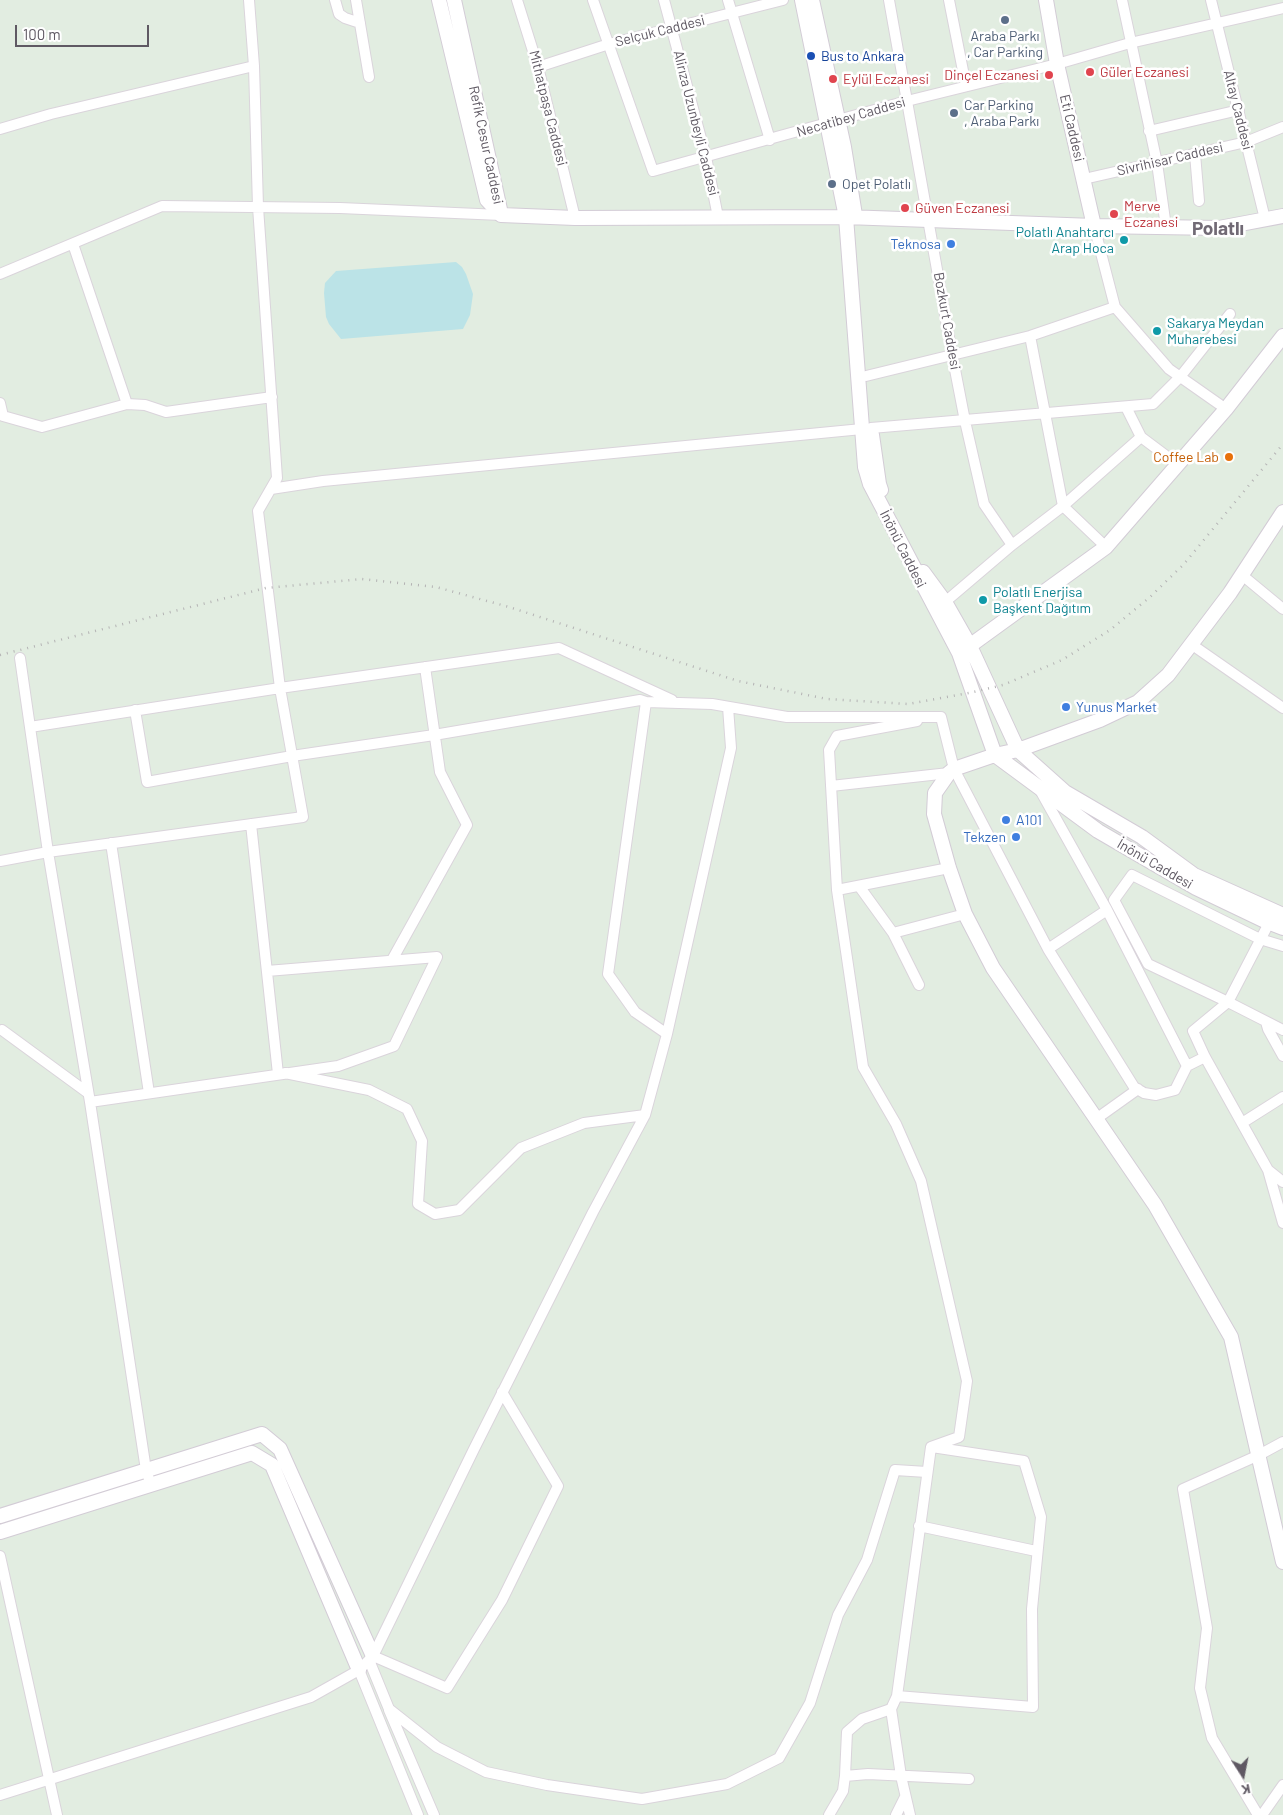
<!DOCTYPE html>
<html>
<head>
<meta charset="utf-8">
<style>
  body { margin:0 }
  #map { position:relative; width:1283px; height:1815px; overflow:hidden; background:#e2ede1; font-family:Barlow,sans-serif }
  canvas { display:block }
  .north { position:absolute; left:1218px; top:1750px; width:50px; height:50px; -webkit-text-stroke:4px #fff; paint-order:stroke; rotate:169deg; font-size:14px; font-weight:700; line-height:20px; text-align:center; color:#5f5963 }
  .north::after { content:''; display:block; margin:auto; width:18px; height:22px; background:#5f5963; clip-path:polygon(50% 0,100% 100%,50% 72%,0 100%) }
  .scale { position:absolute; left:15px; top:25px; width:134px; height:22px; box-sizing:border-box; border:2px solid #5f5963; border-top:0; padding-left:6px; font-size:15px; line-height:18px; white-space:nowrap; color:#5f5963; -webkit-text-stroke:4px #fff; paint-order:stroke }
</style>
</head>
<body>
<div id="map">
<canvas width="1283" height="1815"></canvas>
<div class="north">K</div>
<div class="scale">100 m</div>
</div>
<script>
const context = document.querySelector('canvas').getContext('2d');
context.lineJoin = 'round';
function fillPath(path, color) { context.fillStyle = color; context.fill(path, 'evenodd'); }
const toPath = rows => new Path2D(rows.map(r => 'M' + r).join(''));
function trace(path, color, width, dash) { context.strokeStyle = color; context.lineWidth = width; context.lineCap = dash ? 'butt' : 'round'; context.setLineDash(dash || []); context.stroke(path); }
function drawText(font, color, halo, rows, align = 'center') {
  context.font = font + ' Barlow,sans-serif'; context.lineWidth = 5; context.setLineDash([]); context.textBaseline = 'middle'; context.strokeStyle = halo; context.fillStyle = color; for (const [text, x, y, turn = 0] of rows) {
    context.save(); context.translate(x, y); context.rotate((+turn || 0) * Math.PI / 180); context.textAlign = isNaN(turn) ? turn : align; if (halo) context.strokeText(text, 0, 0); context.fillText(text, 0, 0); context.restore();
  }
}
fillPath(toPath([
  [456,262,462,267,466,274,473,294,470,315,463,329,341,339,329,324,326,317,324,293,325,283,336,271]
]), '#bbe3e7');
const street = toPath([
  [335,0,339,14,345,18,360,23],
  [356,0,369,77],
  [517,0,538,67,575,218],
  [593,0,653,171,907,101,1057,64,1130,43,1283,8],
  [664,0,706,157,718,217],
  [728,0,770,140],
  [889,0,952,354,965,421,984,504,1012,545],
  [949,0,966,86],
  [1122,0,1157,163,1166,227],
  [1211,0,1265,219],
  [538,67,609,44,783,0],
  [0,129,51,114,254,66],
  [1149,131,1239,110],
  [1195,154,1199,201],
  [1084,179,1246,142,1283,127],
  [1094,226,1115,307,1169,369,1226,409],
  [73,244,127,404],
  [0,274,162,206,340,208,501,215],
  [1030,336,1063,506,1106,547],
  [866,376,1030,336,1115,307],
  [0,403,3,416,42,427,127,404,145,405,166,412,272,397],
  [1126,407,1141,437,1177,464],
  [871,428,1153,404,1180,377,1230,314],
  [271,489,323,481,862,429],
  [1242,575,1283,609],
  [945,602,1012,545,1063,506,1141,437],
  [1191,644,1283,708],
  [20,658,48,852,90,1102,146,1470,151,1485],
  [646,702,608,974,635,1012,667,1034],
  [135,710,147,782,292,756,434,735,640,700,646,702,712,704,787,717,941,717,954,769,1048,949,1134,1087,1144,1093,1156,1095,1175,1090,1187,1066,1107,910,1040,790],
  [30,727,280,688,559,648,672,700],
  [831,786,949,773],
  [251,824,278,1074],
  [111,843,149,1093],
  [0,861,48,852,303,817,280,688,258,511,277,478,258,207,254,66,249,0],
  [859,886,893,933,919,985],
  [837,890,949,868],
  [1269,923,1228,1002,1193,1031,1205,1057,1268,1170,1283,1182],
  [893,933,965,914],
  [1283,946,1260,939,1132,875,1114,900,1148,964,1228,1002,1283,1030],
  [1048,949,1107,910],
  [392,960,467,825,440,772,425,667],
  [1266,1022,1268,1029,1283,1056],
  [2,1030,88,1093],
  [1187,1066,1205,1057],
  [285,1073,369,1090,407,1109,422,1141,418,1204,435,1214,459,1210,521,1148,584,1123,645,1115,667,1034,731,748,728,707],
  [90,1102,338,1066,394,1046,437,957,267,971],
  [1096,1119,1138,1089],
  [1242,1123,1283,1097],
  [1268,1170,1283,1223],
  [919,1526,1036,1551],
  [0,1556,57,1815],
  [373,1656,447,1688,502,1600,558,1486,502,1392],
  [369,1660,389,1709,437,1747,486,1772,547,1785,642,1799,727,1784,779,1758,810,1703,838,1615,867,1560,895,1470,927,1472],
  [359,1670,418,1815],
  [897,1696,1033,1707,1032,1609,1041,1517,1024,1461,932,1447],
  [389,1710,434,1815],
  [845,1776,868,1774,969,1779],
  [0,1795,311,1697,359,1670,373,1656,474,1449,593,1212,645,1115],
  [829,1815,843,1791,845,1776,847,1732,862,1719,891,1709],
  [896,1815,905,1797],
  [910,1815,901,1776,891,1709,897,1696,931,1447,959,1437,967,1381,921,1181,896,1124,863,1067,837,890,829,750,837,736,917,721],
  [1258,1815,1212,1738,1200,1688,1207,1628,1183,1489,1259,1455,1283,1442],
  [1262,1815,1283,1785]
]);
const secondary = toPath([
  [439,0,487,200,501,215],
  [454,0,501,214],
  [802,0,846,217,865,467,870,484,959,653,995,755,1098,831,1196,888,1265,921,1283,928],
  [812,0,844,147,855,215],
  [1046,0,1057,64,1094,226],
  [501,215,575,218,846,217,1094,226,1219,228,1283,216],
  [872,435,879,484,881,490],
  [1283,512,1230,593,1168,675,1138,702,1100,720,1018,750,995,755,954,769,949,773,935,793,934,814,949,868,965,914,993,968,1155,1205,1231,1337,1283,1562],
  [923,572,945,602,970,646,1018,750,1065,792,1142,837,1194,875,1283,915],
  [964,650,1106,547,1226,409,1283,336],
  [0,1516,262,1434,280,1449,373,1656],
  [0,1532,252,1453,272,1465,359,1670]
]);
trace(street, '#dad4db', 12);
trace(secondary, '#d3ccd6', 16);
trace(street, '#fff', 10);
trace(secondary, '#fff', 14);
trace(toPath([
  [0,655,266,588,362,579,436,587,509,607,738,681,827,699,908,704,969,693,1003,685,1062,660,1110,630,1150,597,1184,564,1283,444]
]), '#b4b3b4', 2.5, [1, 6]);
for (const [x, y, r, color] of [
  [1005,20,5,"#5c6f8a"],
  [811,56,5,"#1a4fb4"],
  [1090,72,5,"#e0444e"],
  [1049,75,5,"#e0444e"],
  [833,79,5,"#e0444e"],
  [954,113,5,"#5c6f8a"],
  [832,184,5,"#5c6f8a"],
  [905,208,5,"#e0444e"],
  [1114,214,5,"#e0444e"],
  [1124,240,5,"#0f9aa8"],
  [951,244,5,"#3f7fe0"],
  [1157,331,5,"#0f9aa8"],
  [1229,457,5,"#e8710a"],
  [983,600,5,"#0f9aa8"],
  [1066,707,5,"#3f7fe0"],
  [1006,820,5,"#3f7fe0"],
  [1016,837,5,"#3f7fe0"]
]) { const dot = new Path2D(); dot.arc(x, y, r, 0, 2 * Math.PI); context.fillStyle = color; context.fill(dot); trace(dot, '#fff', 2); }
drawText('14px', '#5f5963', '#fff', [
  ["Selçuk Caddesi",660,31,-14],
  ["Mithatpaşa Caddesi",548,108,76],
  ["Altay Caddesi",1238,110,76],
  ["Necatibey Caddesi",851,117,-16],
  ["Alirıza Uzunbeyli Caddesi",696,123,76],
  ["Eti Caddesi",1072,128,77],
  ["Refik Cesur Caddesi",486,145,78],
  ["Sivrihisar Caddesi",1170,159,-13],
  ["Bozkurt Caddesi",947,321,80],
  ["İnönü Caddesi",903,549,63],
  ["İnönü Caddesi",1155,864,30]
]);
drawText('14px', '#4e5e75', '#fff', [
  ["Araba Parkı",1005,36,"center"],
  [", Car Parking",1005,52,"center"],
  ["Car Parking",964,105],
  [", Araba Parkı",964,121],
  ["Opet Polatlı",842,184]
], 'left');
drawText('14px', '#164399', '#fff', [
  ["Bus to Ankara",821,56]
], 'left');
drawText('14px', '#be3a42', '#fff', [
  ["Güler Eczanesi",1100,72],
  ["Dinçel Eczanesi",1039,75,"right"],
  ["Eylül Eczanesi",843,79],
  ["Merve",1124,206],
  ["Eczanesi",1124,222],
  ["Güven Eczanesi",915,208]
], 'left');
drawText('14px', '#0d838f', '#fff', [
  ["Polatlı Anahtarcı",1114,232,"right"],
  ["Arap Hoca",1114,248,"right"],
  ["Sakarya Meydan",1167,323],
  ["Muharebesi",1167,339],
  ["Polatlı Enerjisa",993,592],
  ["Başkent Dağıtım",993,608]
], 'left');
drawText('14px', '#366cbe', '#fff', [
  ["Teknosa",941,244],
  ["Yunus Market",1076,707,"left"],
  ["A101",1016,820,"left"],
  ["Tekzen",1006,837]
], 'right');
drawText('14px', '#c56008', '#fff', [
  ["Coffee Lab",1219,457]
], 'right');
drawText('bold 19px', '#716a75', '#fff', [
  ["Polatlı",1218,229]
]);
</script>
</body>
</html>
